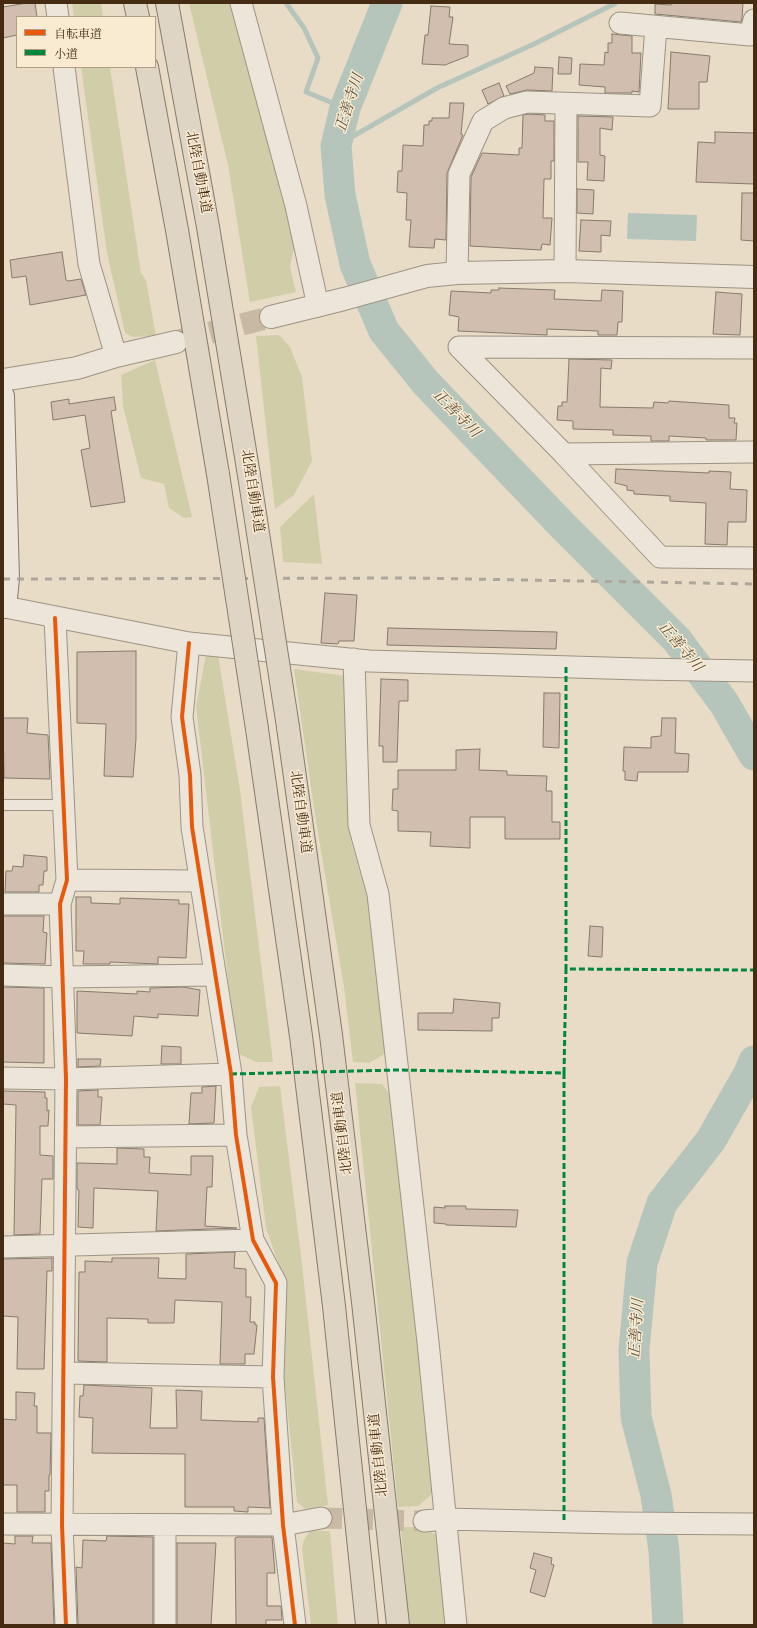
<!DOCTYPE html>
<html>
<head>
<meta charset="utf-8">
<style>
  body { margin:0 }
  #map { position:relative; width:757px; height:1628px; overflow:hidden; background:#e8dcc6; font-family:"IM FELL Great Primer","Noto Serif JP",serif }
  canvas { display:block }
  .frame { position:absolute; inset:0; border:4px solid #452b11; pointer-events:none }
  .legend { position:absolute; left:16px; top:16px; width:140px; height:52px; box-sizing:border-box; background:#f9ebd1; border:1px solid #b19e84; margin:0; padding:5px 7px; list-style:none; font-size:12px; color:#452b11 }
  .legend li { display:flex; align-items:center; gap:8px; height:20px }
  .legend b { width:20px; border:1px solid #b19e84 }
</style>
</head>
<body>
<div id="map">
<canvas width="757" height="1628"></canvas>
<div class="frame"></div>
<ul class="legend">
<li><b style="height:5px;background:#e8590c"></b>自転車道</li>
<li><b style="height:5px;background:#00873e"></b>小道</li>
</ul>
</div>
<script>
const context = document.querySelector('canvas').getContext('2d');
context.lineJoin = 'round';
function fillPath(path, color) { context.fillStyle = color; context.fill(path, 'evenodd'); }
const toPath = rows => new Path2D(rows.map(r => 'M' + r).join(''));
function trace(path, color, width, dash) { context.strokeStyle = color; context.lineWidth = width; context.lineCap = dash ? 'butt' : 'round'; context.setLineDash(dash || []); context.stroke(path); }
function drawText(font, color, halo, rows, align = 'center') {
  context.font = font + ' "IM FELL Great Primer","Noto Serif JP",serif'; context.lineWidth = 3; context.setLineDash([]); context.textBaseline = 'middle'; context.strokeStyle = halo; context.fillStyle = color; for (const [text, x, y, turn = 0] of rows) {
    context.save(); context.translate(x, y); context.rotate((+turn || 0) * Math.PI / 180); context.textAlign = isNaN(turn) ? turn : align; if (halo) context.strokeText(text, 0, 0); context.fillText(text, 0, 0); context.restore();
  }
}
fillPath(toPath([
  [72,3,101,3,103,17,74,17],
  [189,3,233,3,295,244,290,267,296,292,250,302,228,165],
  [81,67,110,67,141,273,146,280,156,336,133,337,125,333,107,253],
  [279,335,290,347,302,377,312,461,294,495,275,509,256,336],
  [155,360,192,517,184,518,169,508,164,484,141,478,123,406,121,375],
  [314,494,322,564,283,562,280,527],
  [207,650,218,655,240,790,273,1062,256,1062,239,1054,235,1039,196,706],
  [294,669,346,676,348,715,346,793,352,845,372,914,388,1048,383,1055,369,1063,353,1062,344,987,316,821],
  [355,1083,382,1084,394,1100,436,1480,431,1495,418,1506,398,1507],
  [280,1086,302,1264,328,1505,306,1510,297,1502,283,1366,285,1282,266,1228,251,1107,259,1087],
  [401,1527,421,1527,446,1540,457,1625,409,1625],
  [310,1531,330,1531,338,1625,311,1625,302,1548,304,1540]
]), '#d0cea8');
fillPath(toPath([
  [628,213,697,215,696,241,627,239]
]), '#b5c5bc');
trace(toPath([
  [286,3,304,28,318,58,306,92,345,108],
  [336,146,437,88,534,44,616,3]
]), '#b5c5bc', 5);
trace(toPath([
  [387,3,345,108,336,146,340,195,355,264,384,331,426,383,562,525,677,640,724,703,754,755],
  [668,1625,664,1551,656,1495,636,1417,634,1350,642,1263,662,1203,711,1140,748,1075,754,1061]
]), '#b5c5bc', 31);
const building = toPath([
  [27,3,35,3,37,17,17,17,17,35,3,38,3,7,27,3],
  [671,3,743,3,742,18,741,22,655,14,655,4,671,5,671,3],
  [431,6,450,7,449,17,453,17,449,44,468,45,468,56,445,65,422,64,425,35,428,35,431,6],
  [612,34,632,36,632,53,641,53,639,92,632,91,632,93,605,93,605,87,579,85,580,64,604,65,605,52,608,53,608,43,612,43,612,34],
  [671,52,710,56,707,82,699,82,699,109,668,109,671,52],
  [559,57,572,58,571,74,558,74,559,57],
  [535,67,553,68,552,91,527,90,510,94,506,86,534,73,535,67],
  [499,83,504,96,488,104,482,90,499,83],
  [450,103,464,103,461,134,463,135,447,173,446,240,435,239,434,248,409,247,411,220,406,220,407,193,397,192,398,171,402,171,403,145,423,146,424,125,429,125,429,121,432,121,432,118,449,118,450,103],
  [528,114,545,115,545,121,554,121,554,161,551,161,551,179,544,179,543,218,552,218,550,245,542,244,541,250,470,246,471,177,482,153,519,155,519,148,522,148,523,115,528,114],
  [578,116,613,117,612,130,600,128,600,155,605,156,604,181,587,180,588,162,578,162,578,116],
  [715,132,754,133,754,184,696,182,698,142,715,143,715,132],
  [577,189,594,190,593,214,577,213,577,189],
  [742,193,754,193,754,241,741,240,742,193],
  [581,220,611,221,610,236,601,235,601,252,579,251,581,220],
  [62,252,66,280,68,281,81,279,86,295,30,305,26,276,12,278,10,260,62,252],
  [499,288,555,290,554,299,601,301,602,290,623,291,622,322,618,322,617,335,598,335,598,331,547,329,547,335,458,331,459,317,449,315,451,291,491,293,491,290,499,290,499,288],
  [716,292,742,294,740,335,713,334,716,292],
  [569,359,612,360,611,369,601,368,600,407,653,408,654,402,668,403,669,401,729,405,729,418,735,418,734,423,737,423,736,440,706,440,706,438,669,436,669,441,651,441,651,436,613,435,613,430,573,429,573,421,557,420,558,406,562,406,562,402,567,402,569,359],
  [114,397,116,410,111,411,125,502,91,507,81,450,90,448,85,415,53,420,51,402,69,399,69,404,114,397],
  [616,469,709,473,709,471,731,472,730,489,747,490,746,522,728,522,727,545,705,544,706,503,670,501,670,496,634,494,634,491,627,490,627,486,615,483,616,469],
  [325,593,357,595,354,641,339,641,338,644,321,643,325,593],
  [388,628,557,632,556,649,387,645,388,628],
  [136,651,136,739,133,777,104,776,106,724,77,723,77,652,136,651],
  [381,679,408,680,408,701,399,701,397,762,383,762,383,746,379,746,381,679],
  [544,693,560,693,559,748,543,747,544,693],
  [3,718,28,718,27,733,48,735,50,779,4,778,3,718],
  [662,718,676,718,675,753,689,754,688,772,638,772,637,781,625,780,625,771,623,771,624,747,651,748,651,737,661,736,662,718],
  [480,749,479,770,507,771,507,775,547,776,546,791,552,791,552,822,560,822,560,839,505,839,505,817,470,817,470,848,430,846,431,832,398,831,398,811,392,810,393,789,398,789,398,770,456,770,456,750,480,749],
  [24,855,47,857,47,871,44,871,43,885,39,885,39,892,5,892,6,871,12,871,13,866,23,867,24,855],
  [76,897,91,897,91,903,120,904,120,898,179,900,179,904,189,904,186,958,158,957,158,964,110,962,110,964,83,964,84,951,76,951,76,897],
  [3,916,44,916,43,932,47,933,45,964,3,963,3,916],
  [590,926,603,927,602,957,588,956,590,926],
  [3,987,44,988,44,1063,3,1062,3,987],
  [183,987,200,990,198,1016,158,1014,158,1018,134,1016,132,1036,77,1033,77,991,137,994,137,991,150,992,150,988,183,987],
  [454,999,500,1003,499,1018,492,1018,492,1031,418,1030,418,1013,453,1013,454,999],
  [162,1046,181,1047,181,1064,161,1064,162,1046],
  [78,1059,101,1059,100,1066,78,1067,78,1059],
  [216,1086,214,1123,189,1124,191,1093,202,1093,202,1087,216,1086],
  [98,1090,98,1097,102,1097,100,1125,78,1125,78,1091,98,1090],
  [3,1091,45,1092,45,1098,47,1098,47,1111,49,1110,48,1126,40,1126,40,1155,53,1156,53,1179,42,1179,40,1234,14,1235,16,1105,3,1104,3,1091],
  [117,1148,144,1149,144,1157,150,1157,149,1173,191,1175,191,1156,213,1156,212,1187,207,1187,205,1226,237,1228,156,1231,158,1191,94,1188,93,1228,78,1227,79,1190,77,1189,77,1163,117,1164,117,1148],
  [445,1206,466,1206,466,1209,518,1210,516,1227,446,1225,446,1224,434,1223,434,1207,445,1208,445,1206],
  [235,1252,234,1268,246,1269,246,1297,251,1297,250,1322,255,1322,255,1325,257,1325,254,1354,245,1354,245,1364,220,1364,222,1302,175,1300,174,1323,148,1323,148,1319,107,1318,107,1362,78,1361,79,1272,85,1272,85,1261,112,1262,112,1258,159,1258,158,1278,186,1279,186,1254,235,1252],
  [52,1258,52,1271,47,1271,44,1369,17,1369,18,1317,3,1316,3,1259,52,1258],
  [84,1385,152,1388,150,1428,177,1428,176,1390,202,1391,201,1420,258,1422,258,1418,264,1418,270,1508,248,1507,248,1512,234,1511,234,1507,185,1507,185,1454,92,1453,93,1418,79,1417,80,1396,83,1396,84,1385],
  [16,1392,35,1393,34,1406,37,1406,37,1433,51,1433,50,1475,49,1475,49,1491,45,1491,45,1512,17,1512,17,1485,3,1485,3,1419,16,1420,16,1392],
  [15,1536,33,1536,32,1543,51,1543,54,1625,3,1625,3,1543,15,1544,15,1536],
  [107,1536,153,1537,153,1625,78,1625,76,1567,82,1568,83,1540,106,1541,107,1536],
  [238,1537,272,1537,275,1573,267,1573,267,1606,281,1606,282,1620,266,1620,266,1625,236,1625,235,1538,238,1537],
  [177,1543,216,1543,211,1625,177,1625,177,1543],
  [534,1553,552,1558,551,1564,554,1565,545,1597,530,1592,536,1570,530,1568,534,1553]
]);
fillPath(building, '#d2beaf');
trace(building, '#857b6c', 1);
trace(toPath([
  [321,1518,424,1521]
]), '#c7b9a2', 21, [21, 10]);
trace(toPath([
  [178,341,271,317]
]), '#c7b9a2', 22, [22, 11]);
const service = toPath([
  [3,805,63,805]
]);
const minor = toPath([
  [56,3,58,17],
  [241,3,296,206,318,306],
  [620,23,750,35,754,20],
  [64,67,89,264,116,356],
  [565,271,566,104],
  [457,273,459,174,483,121,504,108,527,102,650,106,656,27],
  [754,452,564,454,660,557,754,558],
  [564,454,459,347,754,348],
  [5,607,189,643,369,661,640,669,754,671],
  [55,618,67,880,60,904,66,1079,62,1525,66,1625],
  [189,643,182,717,190,775,192,827,231,1074,236,1135,253,1240,276,1283,273,1377,283,1525,295,1625],
  [354,659,359,825,378,894,428,1342,456,1625],
  [67,880,200,881],
  [3,904,60,904],
  [3,975,63,977,215,975],
  [3,1078,66,1079,231,1074],
  [66,1137,236,1135],
  [3,1247,253,1240],
  [64,1373,273,1377],
  [424,1521,445,1519,617,1523,754,1524],
  [3,1524,283,1525,321,1518],
  [165,1525,165,1625]
]);
const tertiary = toPath([
  [271,317,344,299,427,276,457,273,565,271,754,277],
  [3,380,77,368,116,356,176,342]
]);
const secondary = toPath([
  [3,396,8,579,5,607,3,607]
]);
const motorway = toPath([
  [135,3,138,17],
  [167,3,208,227,249,475],
  [147,67,177,230,218,474],
  [288,727,331,1035,363,1302,398,1625],
  [257,729,301,1036,334,1306,367,1625]
]);
trace(service, '#9d9383', 12);
trace(minor, '#9d9383', 23);
trace(tertiary, '#9d9383', 24);
trace(secondary, '#857b6c', 24);
trace(motorway, '#857b6c', 24);
trace(service, '#ebe5da', 10);
trace(minor, '#ebe5da', 21);
trace(tertiary, '#ebe5da', 22);
trace(secondary, '#ebe5da', 22);
trace(motorway, '#dfd5c5', 22);
trace(toPath([
  [3,579,413,578,754,584]
]), '#aca69b', 3, [7, 7]);
const motorwayBridge = toPath([
  [218,474,257,729],
  [249,475,288,727]
]);
trace(motorwayBridge, '#857b6c', 24, []);
trace(motorwayBridge, '#dfd5c5', 22);
trace(toPath([
  [566,667,566,969],
  [564,1073,564,1521],
  [231,1074,398,1070,564,1073,566,969,754,970]
]), '#00873e', 3, [6, 3]);
trace(toPath([
  [55,618,67,880,60,904,66,1079,62,1525,66,1625],
  [189,643,182,717,190,775,192,827,231,1074,236,1135,253,1240,276,1283,273,1377,283,1525,295,1625]
]), '#e8590c', 4);
drawText('14px', '#452b11', '#f9ebd1', [
  ["北陸自動車道",198,172,79],
  ["北陸自動車道",252,491,81],
  ["北陸自動車道",300,812,82],
  ["北陸自動車道",343,1133,-97],
  ["北陸自動車道",379,1455,-96]
]);
drawText('italic 15px', '#5c4f3a', '#f9ebd1', [
  ["正善寺川",350,103,-72],
  ["正善寺川",456,414,46],
  ["正善寺川",680,647,50],
  ["正善寺川",637,1329,-86]
]);
</script>
</body>
</html>
